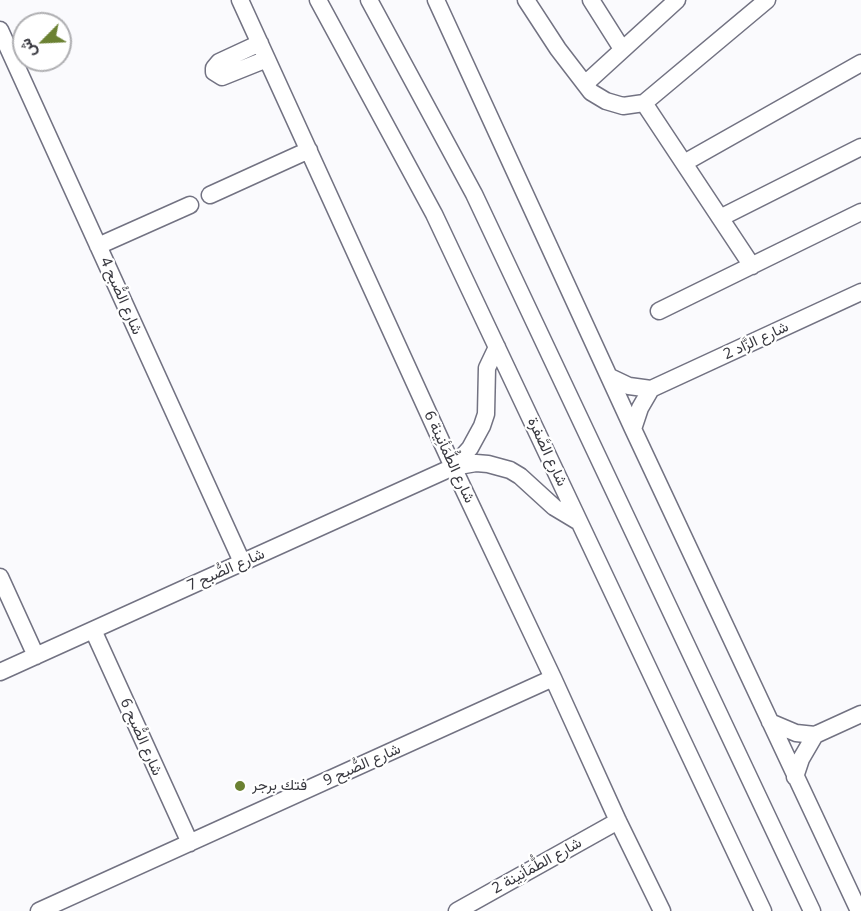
<!DOCTYPE html>
<html>
<head>
<meta charset="utf-8">
<style>
  body { margin:0 }
  #map { position:relative; width:861px; height:911px; overflow:hidden; background:#fafafd; font-family:"Noto Sans",Vazirmatn,sans-serif }
  canvas { display:block }
  .north { position:absolute; left:12px; top:12px; width:60px; height:60px; box-sizing:border-box; background:#fff; border:2px solid #afafb2; border-radius:50%; rotate:246deg; font-size:16px; font-weight:700; line-height:24px; text-align:center; color:#38383f }
  .north::after { content:''; display:block; margin:auto; width:21px; height:27px; background:#6b8132; clip-path:polygon(50% 0,100% 100%,50% 72%,0 100%) }
</style>
</head>
<body>
<div id="map">
<canvas width="861" height="911"></canvas>
<div class="north">ش</div>
</div>
<script>
const context = document.querySelector('canvas').getContext('2d');
context.lineJoin = 'round';
const toPath = rows => new Path2D(rows.map(r => 'M' + r).join(''));
function trace(path, color, width, dash) { context.strokeStyle = color; context.lineWidth = width; context.lineCap = dash ? 'butt' : 'round'; context.setLineDash(dash || []); context.stroke(path); }
function drawText(font, color, halo, rows, align = 'center') {
  context.font = font + ' "Noto Sans",Vazirmatn,sans-serif'; context.lineWidth = 4.5; context.setLineDash([]); context.textBaseline = 'middle'; context.strokeStyle = halo; context.fillStyle = color; for (const [text, x, y, turn = 0] of rows) {
    context.save(); context.translate(x, y); context.rotate((+turn || 0) * Math.PI / 180); context.textAlign = isNaN(turn) ? turn : align; if (halo) context.strokeText(text, 0, 0); context.fillText(text, 0, 0); context.restore();
  }
}
const minor = toPath([
  [240,0,453,467,553,678,618,821,662,911],
  [318,0,434,214,763,911],
  [369,0,474,194,812,911],
  [436,0,633,429,859,911],
  [526,0,558,49,591,92,606,101,623,106,644,103,767,0],
  [591,0,622,49],
  [0,30,242,562],
  [260,43,219,62,214,68,214,72,222,77,267,59],
  [585,84,677,0],
  [644,103,752,266],
  [684,163,861,63],
  [210,195,309,150],
  [720,218,861,147],
  [98,246,190,205],
  [659,311,861,212],
  [610,377,629,386,651,389],
  [633,429,640,408,651,389,861,292],
  [453,467,470,448,482,426,486,414,487,368,497,347],
  [0,577,36,656],
  [93,630,190,843],
  [0,672,453,467,476,463,488,464,510,470,520,476,554,507,579,522],
  [770,722,796,733,815,735,861,714],
  [795,777,801,759,815,735],
  [39,911,553,678],
  [457,911,618,821]
]);
trace(minor, '#727282', 19);
trace(minor, '#fff', 16);
for (const [x, y, r, color] of [
  [240,786,6,"#6b8132"]
]) { const dot = new Path2D(); dot.arc(x, y, r, 0, 2 * Math.PI); context.fillStyle = color; context.fill(dot); trace(dot, '#fff', 2); }
drawText('15px', '#38383f', '#fff', [
  ["شارع الصُّبح 4",121,296,66],
  ["شارع الزَّاد 2",756,341,-25],
  ["شارع الصَّفرة",547,452,65],
  ["شارع الطُّمَأنِينة 6",449,457,65],
  ["شارع الصُّبح 7",226,570,-24],
  ["شارع الصُّبح 6",141,737,66],
  ["شارع الصُّبح 9",362,765,-24],
  ["شارع الطُّمَأنِينة 2",537,866,-29]
]);
drawText('15px', '#38383f', '#fff', [
  ["فتك برجر",252,786]
], 'left');
</script>
</body>
</html>
